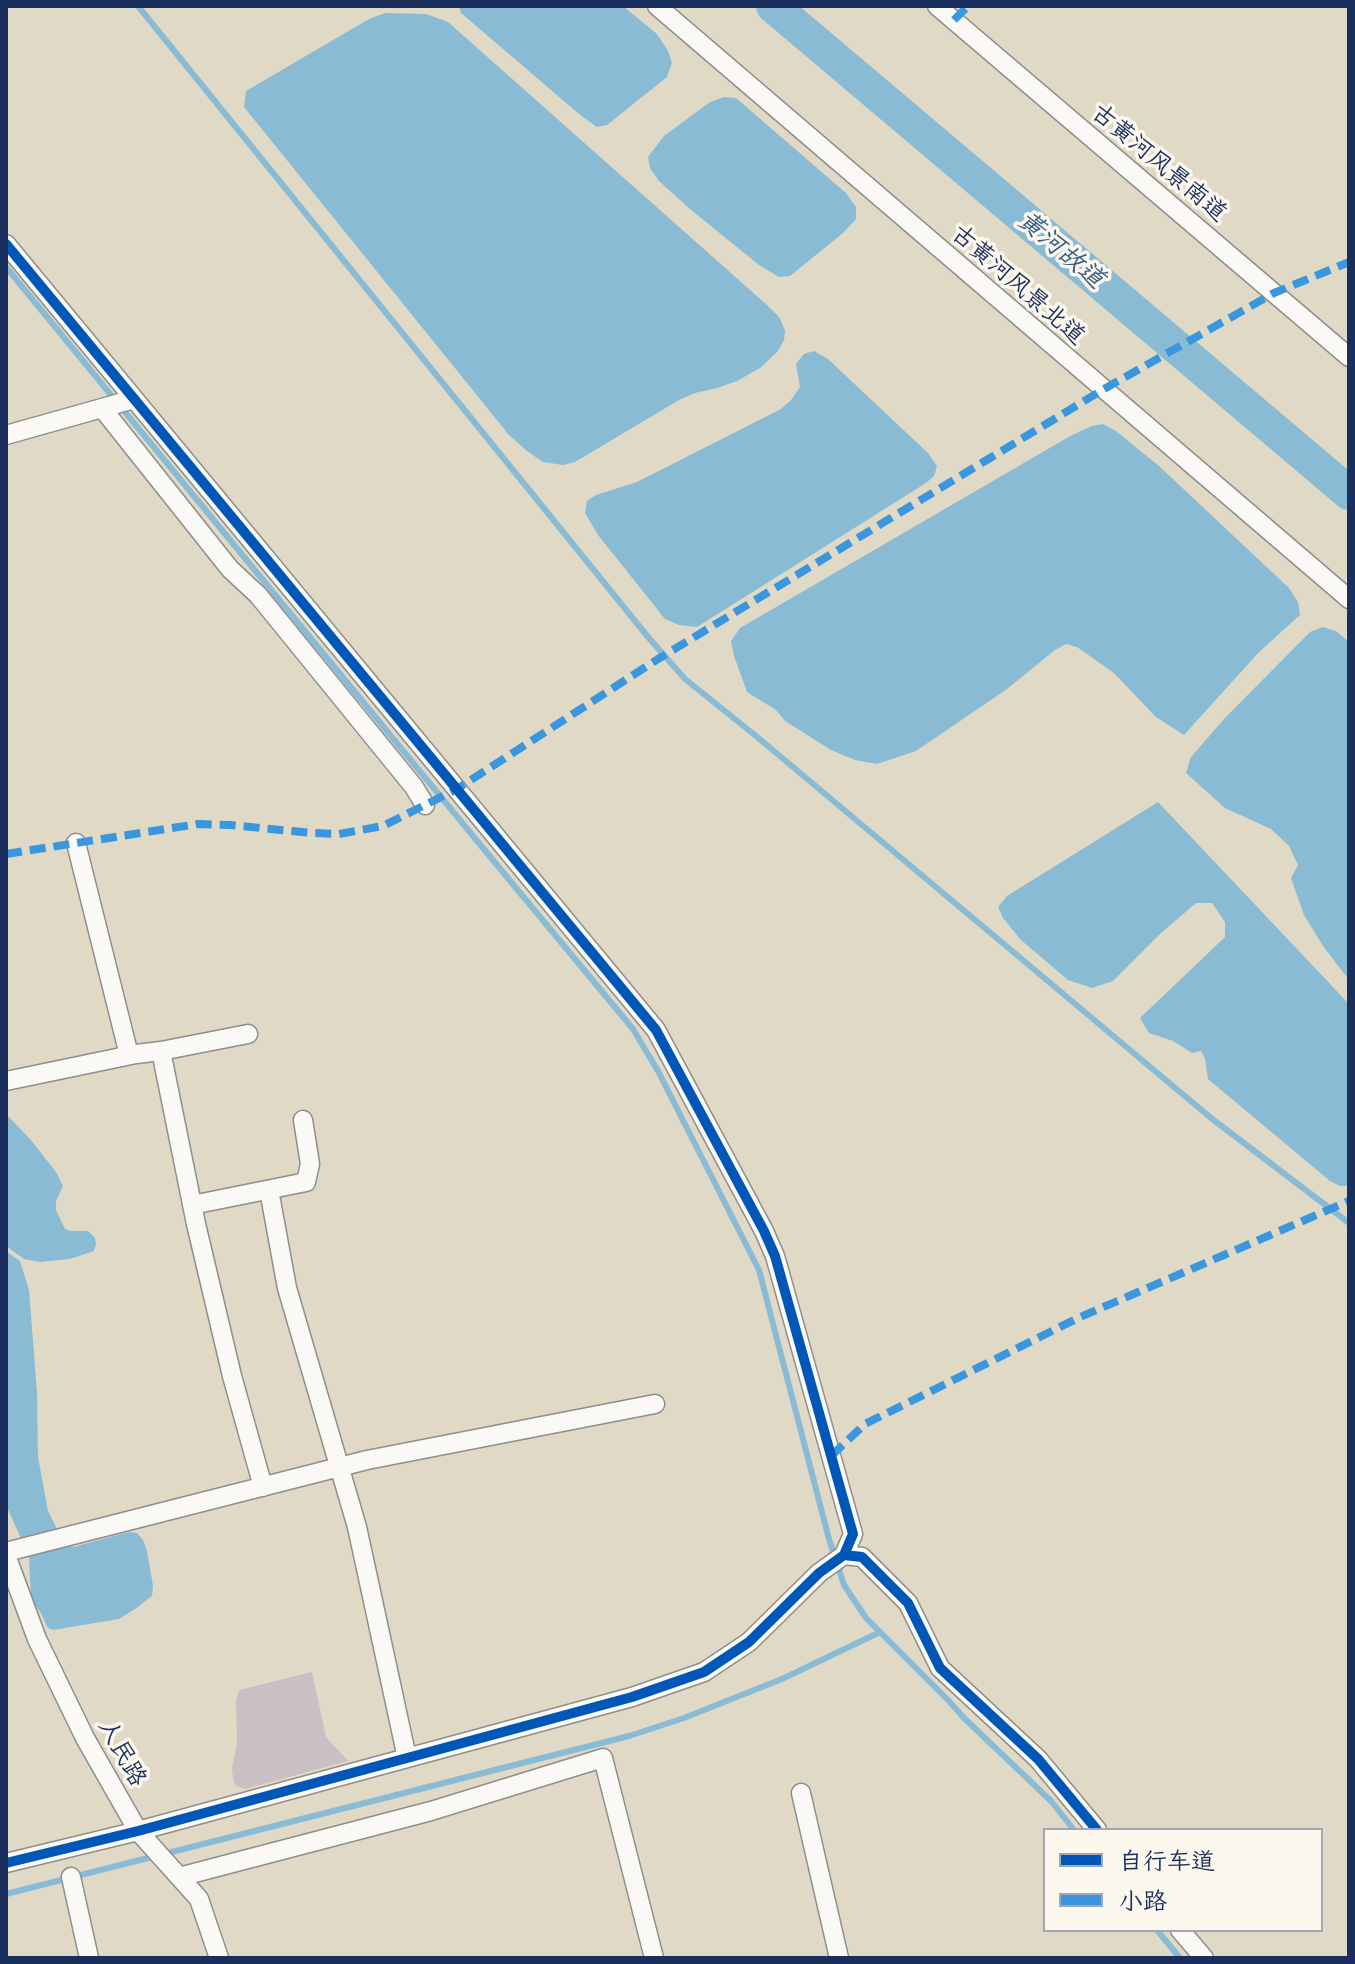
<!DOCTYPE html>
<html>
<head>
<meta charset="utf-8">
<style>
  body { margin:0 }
  #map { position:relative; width:1355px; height:1964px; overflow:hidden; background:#e0d9c6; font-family:"Comic Neue","LXGW WenKai TC",sans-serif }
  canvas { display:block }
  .frame { position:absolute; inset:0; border:8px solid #1b2f5e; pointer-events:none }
  .legend { position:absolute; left:1043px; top:1828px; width:280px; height:104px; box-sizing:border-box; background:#fbf7ec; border:2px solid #a1a7b3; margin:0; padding:10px 14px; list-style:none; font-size:24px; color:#1b2f5e }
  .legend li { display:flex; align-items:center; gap:16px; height:40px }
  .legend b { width:40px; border:2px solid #a1a7b3 }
</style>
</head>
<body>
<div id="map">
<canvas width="1355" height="1964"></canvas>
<div class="frame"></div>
<ul class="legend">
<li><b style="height:10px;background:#0057b8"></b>自行车道</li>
<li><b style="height:10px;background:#3a97de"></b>小路</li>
</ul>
</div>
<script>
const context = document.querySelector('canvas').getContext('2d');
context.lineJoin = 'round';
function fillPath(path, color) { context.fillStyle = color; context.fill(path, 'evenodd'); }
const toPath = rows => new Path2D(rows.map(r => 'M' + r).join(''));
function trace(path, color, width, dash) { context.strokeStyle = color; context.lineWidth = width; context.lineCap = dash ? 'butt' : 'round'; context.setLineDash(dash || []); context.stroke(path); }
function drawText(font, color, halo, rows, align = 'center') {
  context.font = font + ' "Comic Neue","LXGW WenKai TC",sans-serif'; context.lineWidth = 7; context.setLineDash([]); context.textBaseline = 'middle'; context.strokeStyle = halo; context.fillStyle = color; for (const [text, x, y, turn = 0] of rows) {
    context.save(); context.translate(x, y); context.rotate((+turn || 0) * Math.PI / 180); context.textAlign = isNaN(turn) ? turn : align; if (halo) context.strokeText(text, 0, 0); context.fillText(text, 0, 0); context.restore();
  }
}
fillPath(toPath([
  [459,6,623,6,657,34,668,51,672,63,667,77,607,125,597,127,579,114,461,13],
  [385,13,426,14,448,22,767,305,780,318,785,331,784,340,778,351,760,368,737,381,717,388,695,393,679,400,575,462,563,465,543,462,527,451,509,435,244,107,246,91,369,19],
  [724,97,736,98,846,193,856,207,856,219,843,233,790,276,779,277,759,265,690,209,659,181,650,168,648,157,664,136,710,102],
  [814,351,828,359,928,453,937,466,934,476,926,483,697,627,679,625,665,619,598,535,585,513,587,501,596,495,637,482,781,409,791,400,800,387,796,364,804,354],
  [1103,424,1116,431,1159,466,1289,588,1298,602,1300,615,1259,652,1184,735,1156,717,1114,673,1077,647,1066,644,1055,650,1007,689,916,751,877,764,855,760,831,750,785,721,776,710,747,692,734,656,731,641,740,628,1072,435,1092,426],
  [1323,627,1336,631,1349,642,1349,980,1323,946,1304,915,1291,878,1298,865,1289,846,1271,829,1225,808,1186,773,1191,757,1225,718,1310,632],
  [1158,802,1349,1004,1349,1186,1340,1186,1330,1181,1208,1079,1205,1059,1201,1051,1192,1053,1173,1041,1149,1033,1140,1018,1225,937,1225,922,1212,903,1196,903,1161,933,1113,981,1092,988,1068,980,1021,940,1003,918,998,907,1007,896],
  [6,1114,30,1139,56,1172,63,1186,56,1201,56,1210,65,1229,71,1231,88,1231,95,1238,96,1244,94,1251,70,1259,40,1262,24,1259,6,1246],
  [6,1251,20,1261,29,1290,37,1392,38,1457,48,1511,54,1523,65,1544,73,1547,129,1532,137,1533,143,1540,147,1551,153,1586,152,1596,135,1609,119,1619,53,1630,48,1628,41,1613,31,1600,29,1556,6,1505]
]), '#89bbd5');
trace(toPath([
  [138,6,648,637,685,679,756,736,1211,1118,1349,1223],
  [6,267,473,836,633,1029,658,1071,759,1270,829,1539,844,1585,866,1618,947,1699,964,1718,1051,1801,1074,1830],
  [6,1894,629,1736,684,1718,782,1679,880,1632],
  [1157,1930,1180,1958]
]), '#89bbd5', 6);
trace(toPath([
  [773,6,1349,493]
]), '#89bbd5', 34);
fillPath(toPath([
  [312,1672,326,1737,348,1761,245,1789,236,1786,233,1778,232,1769,237,1742,236,1701,239,1690]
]), '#c9c0c3');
const minor = toPath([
  [657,6,1349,599],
  [937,6,1349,357],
  [6,244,656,1030,764,1231,775,1256,853,1534,844,1555],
  [102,408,230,569,258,595,414,787,425,805],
  [6,435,134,399],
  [76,843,129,1055],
  [161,1051,196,1224,232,1376,263,1487],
  [6,1081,136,1054,161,1051,248,1034],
  [269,1190,287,1288,357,1527,407,1758],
  [192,1205,306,1182,310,1164,303,1120],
  [6,1552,367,1460,655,1404],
  [6,1555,37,1639,85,1738,138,1831,199,1899,219,1958],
  [801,1793,839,1958],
  [6,1863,138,1831,632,1697,704,1672,749,1642,819,1573,844,1555,862,1557,908,1603,940,1668,1038,1759,1097,1830],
  [71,1877,89,1958],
  [179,1877,431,1811,603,1758,654,1958],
  [1180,1930,1204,1958]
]);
trace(minor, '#8e8e8c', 21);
trace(minor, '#faf9f6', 18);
trace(toPath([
  [954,20,968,6],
  [6,854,198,824,230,825,312,833,339,834,383,826,457,789,658,659,1104,389,1274,293,1349,262],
  [831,1456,865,1424,1078,1318,1349,1201]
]), '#3a97de', 8, [16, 8]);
trace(toPath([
  [6,244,656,1030,764,1231,775,1256,853,1534,844,1555],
  [6,1863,138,1831,632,1697,704,1672,749,1642,819,1573,844,1555,862,1557,908,1603,940,1668,1038,1759,1097,1830]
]), '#0057b8', 10);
drawText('24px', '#1b2f5e', '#fbf7ec', [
  ["古黄河风景南道",1159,163,40],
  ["古黄河风景北道",1018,285,41],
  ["人民路",122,1753,61]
]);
drawText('italic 26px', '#355b8a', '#fbf7ec', [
  ["黄河故道",1061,250,40]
]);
</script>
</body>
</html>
